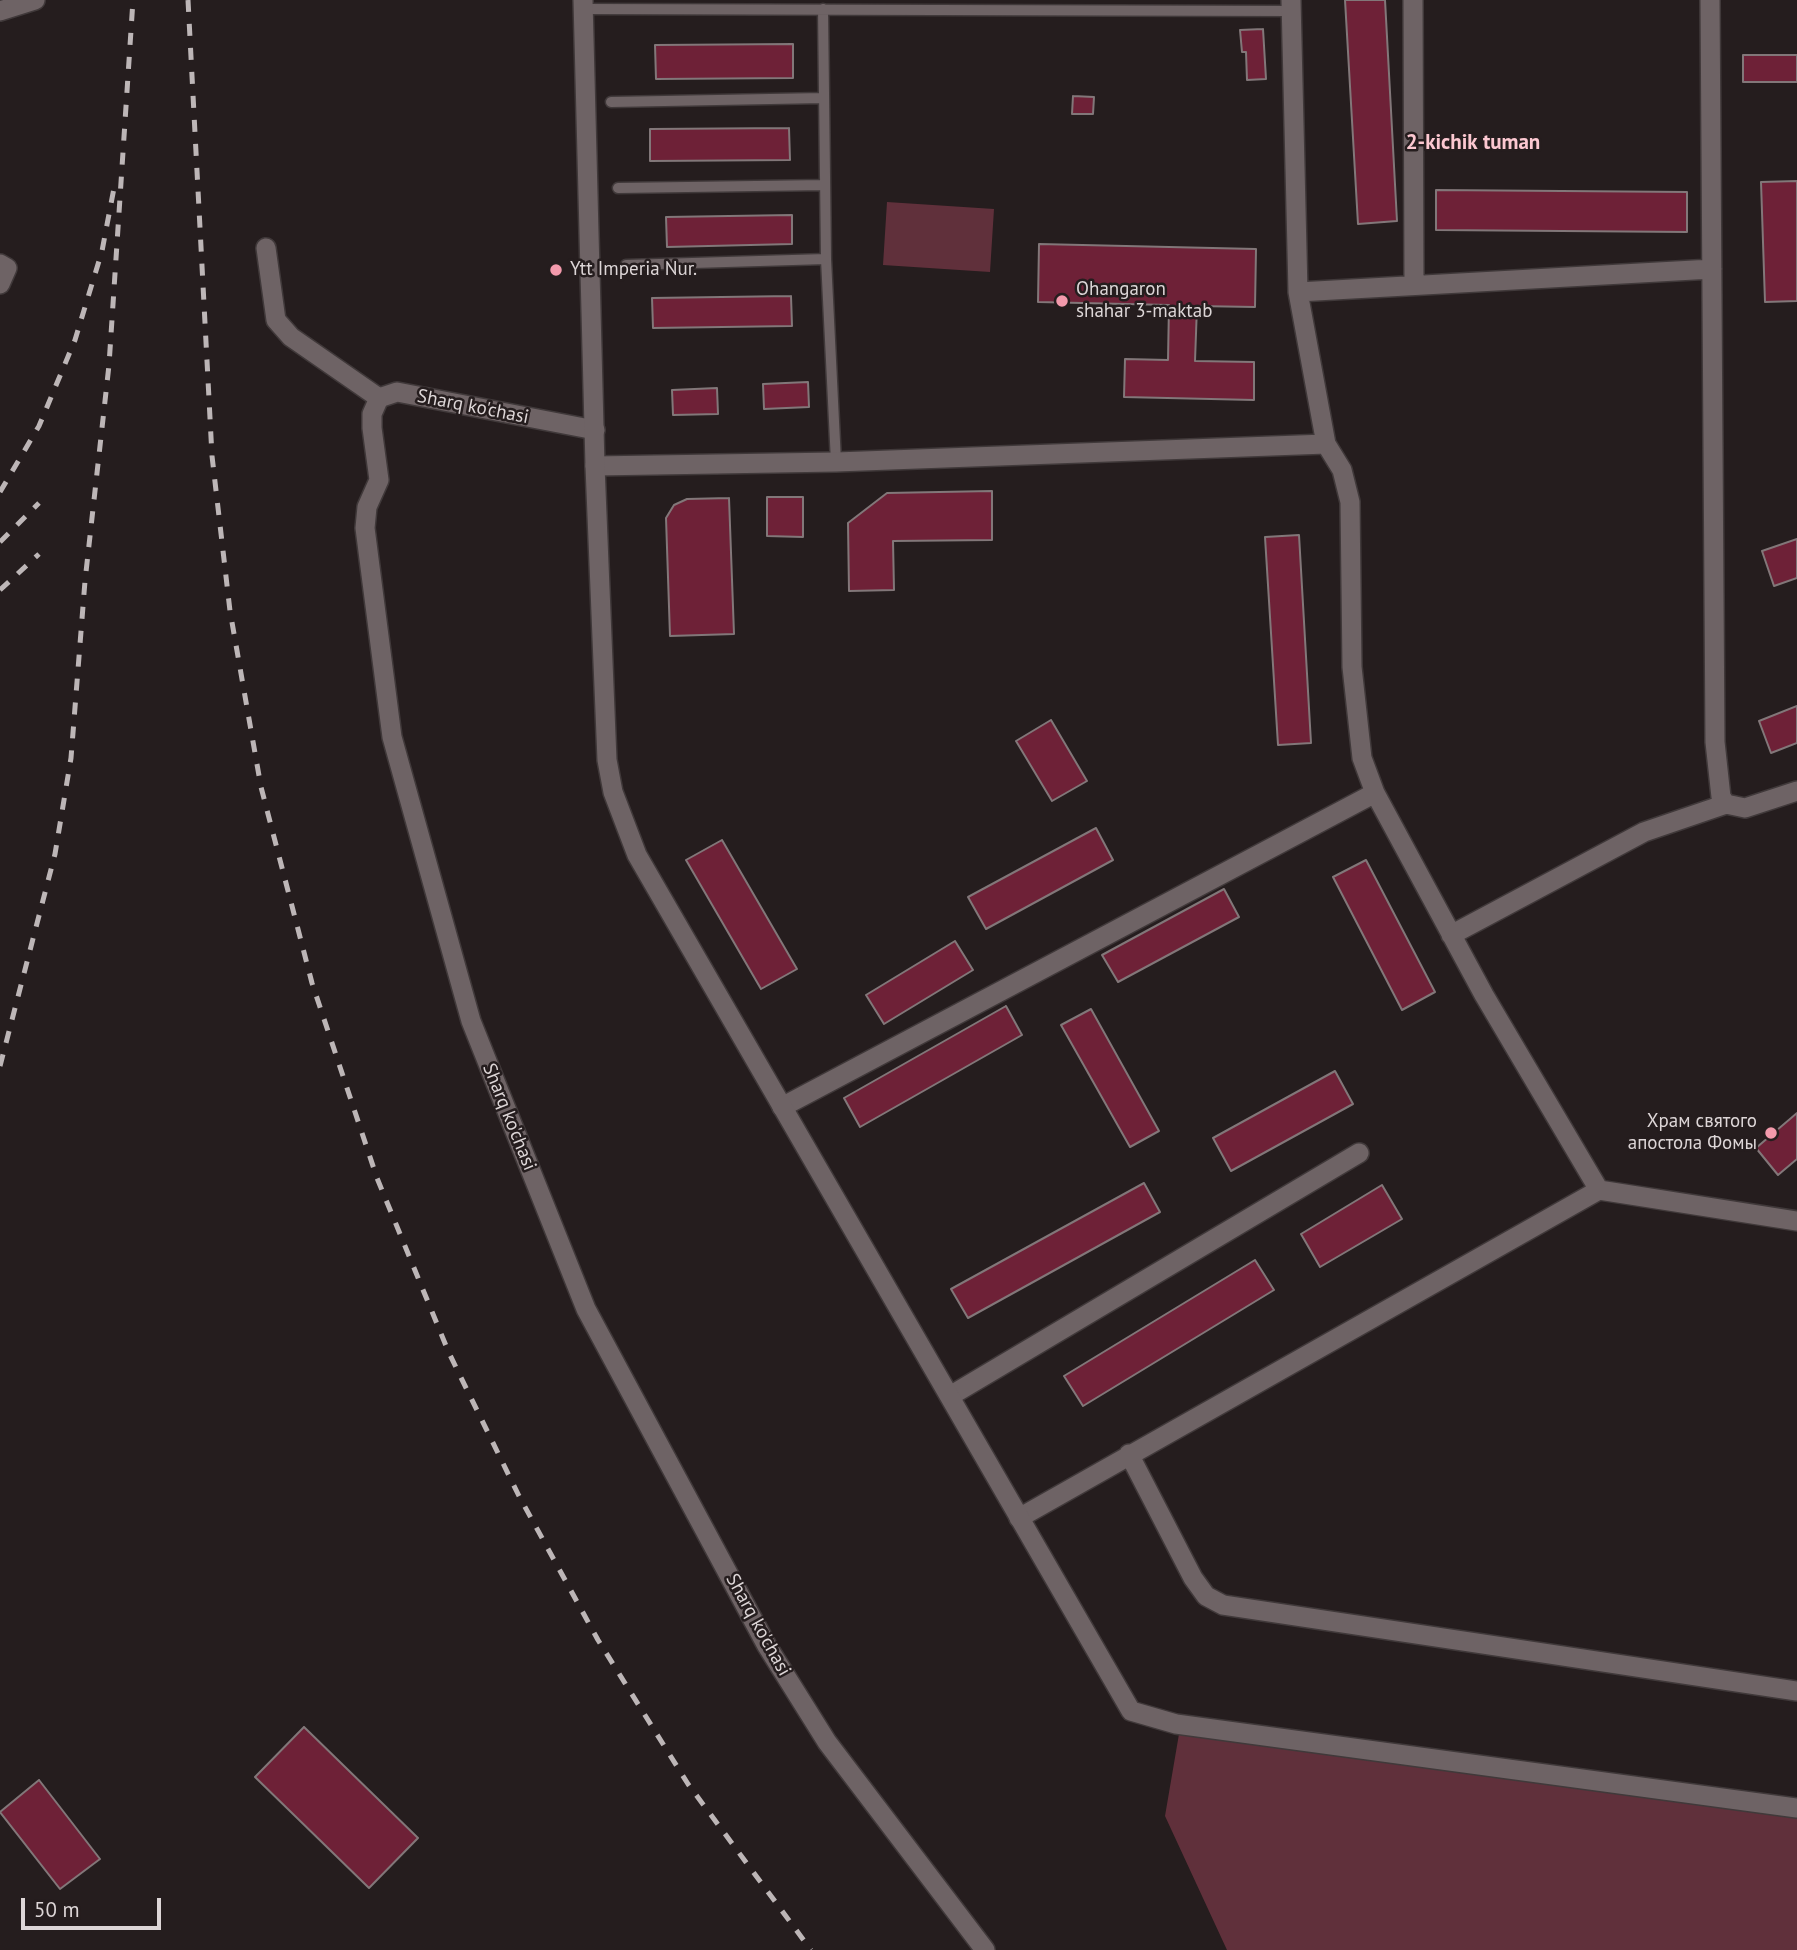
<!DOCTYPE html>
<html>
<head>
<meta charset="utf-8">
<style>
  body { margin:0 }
  #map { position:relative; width:1797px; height:1950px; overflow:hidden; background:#251d1e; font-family:"PT Sans",sans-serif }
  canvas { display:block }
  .scale { position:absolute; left:21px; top:1898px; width:140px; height:32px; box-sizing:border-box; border:4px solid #ddd6d7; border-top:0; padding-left:9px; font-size:21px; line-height:24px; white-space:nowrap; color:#ddd6d7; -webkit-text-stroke:5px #251d1e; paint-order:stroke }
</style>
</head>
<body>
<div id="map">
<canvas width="1797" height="1950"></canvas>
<div class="scale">50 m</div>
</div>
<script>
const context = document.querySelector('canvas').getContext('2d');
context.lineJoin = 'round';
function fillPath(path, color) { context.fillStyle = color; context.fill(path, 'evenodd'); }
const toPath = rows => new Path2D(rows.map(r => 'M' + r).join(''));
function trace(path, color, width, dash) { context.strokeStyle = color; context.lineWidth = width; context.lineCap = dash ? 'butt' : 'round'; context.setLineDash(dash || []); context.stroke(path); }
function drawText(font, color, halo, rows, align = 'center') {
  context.font = font + ' "PT Sans",sans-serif'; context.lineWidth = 5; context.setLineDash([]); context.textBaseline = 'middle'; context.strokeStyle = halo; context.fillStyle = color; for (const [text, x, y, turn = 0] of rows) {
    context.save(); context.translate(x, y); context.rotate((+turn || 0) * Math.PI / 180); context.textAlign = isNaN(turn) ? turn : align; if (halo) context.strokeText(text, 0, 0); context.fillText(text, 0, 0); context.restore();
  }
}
fillPath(toPath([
  [887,202,994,209,990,272,883,265],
  [1179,1734,1797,1817,1797,1950,1227,1950,1165,1816]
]), '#60303b');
const building = toPath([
  [1345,0,1385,0,1397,221,1358,224,1345,0],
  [1263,29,1266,79,1247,80,1246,52,1242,52,1240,30,1263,29],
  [793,44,793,78,656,79,655,45,793,44],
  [1743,55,1797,55,1797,82,1743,82,1743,55],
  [1073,96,1094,97,1093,114,1072,114,1073,96],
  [789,128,790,160,650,161,650,129,789,128],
  [1797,181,1797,301,1765,302,1761,182,1797,181],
  [1436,190,1687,192,1687,232,1436,230,1436,190],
  [792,215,792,244,667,247,666,217,792,215],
  [1039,244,1256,249,1255,307,1197,306,1195,361,1254,362,1254,400,1124,397,1125,359,1168,360,1169,305,1038,302,1039,244],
  [791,296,792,326,653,328,652,298,791,296],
  [808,382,809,407,764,409,763,384,808,382],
  [717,388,718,414,673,415,672,390,717,388],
  [992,491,992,540,893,541,894,590,849,591,848,523,887,493,992,491],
  [767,497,803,497,803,537,767,536,767,497],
  [729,498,734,634,670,636,666,518,674,505,687,499,729,498],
  [1299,535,1311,743,1278,745,1265,537,1299,535],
  [1797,539,1797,578,1774,586,1762,551,1797,539],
  [1797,706,1797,743,1771,753,1759,721,1797,706],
  [1051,720,1087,781,1052,801,1016,741,1051,720],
  [1096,828,1113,860,986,929,968,897,1096,828],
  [722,840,797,969,761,989,686,860,722,840],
  [1366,860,1435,992,1402,1010,1333,877,1366,860],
  [1224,889,1239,917,1118,982,1102,955,1224,889],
  [955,941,973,970,884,1024,866,995,955,941],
  [1006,1006,1022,1035,860,1127,844,1098,1006,1006],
  [1091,1009,1159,1131,1130,1147,1061,1025,1091,1009],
  [1335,1071,1353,1104,1231,1171,1213,1138,1335,1071],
  [1797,1113,1797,1159,1778,1175,1756,1148,1797,1113],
  [1144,1183,1160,1212,968,1318,951,1289,1144,1183],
  [1382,1185,1402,1219,1320,1267,1301,1234,1382,1185],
  [1255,1260,1274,1290,1083,1406,1064,1376,1255,1260],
  [304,1727,418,1838,369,1888,255,1777,304,1727],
  [39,1780,100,1859,60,1889,0,1812,39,1780]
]);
fillPath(building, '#6e2137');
trace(building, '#827779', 2);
const service = toPath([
  [583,9,1291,11],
  [823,9,826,259,836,462],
  [611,102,823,98],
  [618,188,825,185],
  [626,265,826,259]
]);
const minor = toPath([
  [1291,0,1298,292,1326,444,1342,470,1350,502,1352,667,1362,758,1375,793,1484,995,1599,1190],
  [1413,0,1414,285],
  [1710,0,1715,742,1721,797,1726,804,1745,808,1797,791],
  [0,11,35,0],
  [266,248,276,320,291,337,379,398],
  [0,264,7,268,0,284],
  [1298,292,1712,269],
  [595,430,397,392,379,398,372,414,372,428,379,480,367,507,365,528,392,737,471,1021,586,1309,767,1646,827,1742,985,1950],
  [595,466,836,462,1326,444],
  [1451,935,1644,832,1726,804],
  [782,1107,1375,793],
  [950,1396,1359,1153],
  [1129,1454,1193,1578,1206,1596,1223,1605,1797,1691],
  [1019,1518,1599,1190,1797,1221]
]);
const secondary = toPath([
  [583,0,595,466,607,760,613,792,637,855,1131,1711,1176,1724,1797,1808]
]);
trace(service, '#40393a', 13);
trace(minor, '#40393a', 22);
trace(secondary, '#40393a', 22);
trace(service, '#6e6365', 10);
trace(minor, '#6e6365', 19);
trace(secondary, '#6e6365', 19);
trace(toPath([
  [188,0,212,456,230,611,261,787,312,983,377,1178,449,1353,519,1496,598,1640,688,1784,811,1950],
  [0,492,39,426,75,340,102,251,114,188],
  [0,542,39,503],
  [0,590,39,554],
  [0,1066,55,854,71,758,85,581,109,365,133,0]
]), '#bdb6b7', 5, [12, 12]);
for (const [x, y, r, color] of [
  [556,270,7,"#f39aac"],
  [1062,301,7,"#f39aac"],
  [1771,1133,7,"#f39aac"]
]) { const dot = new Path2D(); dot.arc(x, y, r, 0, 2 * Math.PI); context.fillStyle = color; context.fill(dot); trace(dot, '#251d1e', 2.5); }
drawText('19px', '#ddd6d7', '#251d1e', [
  ["Ytt Imperia Nur.",570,270],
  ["Ohangaron",1076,290],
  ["shahar 3-maktab",1076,312],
  ["Храм святого",1757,1122,"right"],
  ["апостола Фомы",1757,1144,"right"]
], 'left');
drawText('19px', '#ddd6d7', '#251d1e', [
  ["Sharq ko'chasi",473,407,11],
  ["Sharq ko'chasi",509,1117,68],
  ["Sharq ko'chasi",758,1625,61]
]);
drawText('bold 21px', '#fcc8d1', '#251d1e', [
  ["2-kichik tuman",1473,143]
]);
</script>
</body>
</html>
